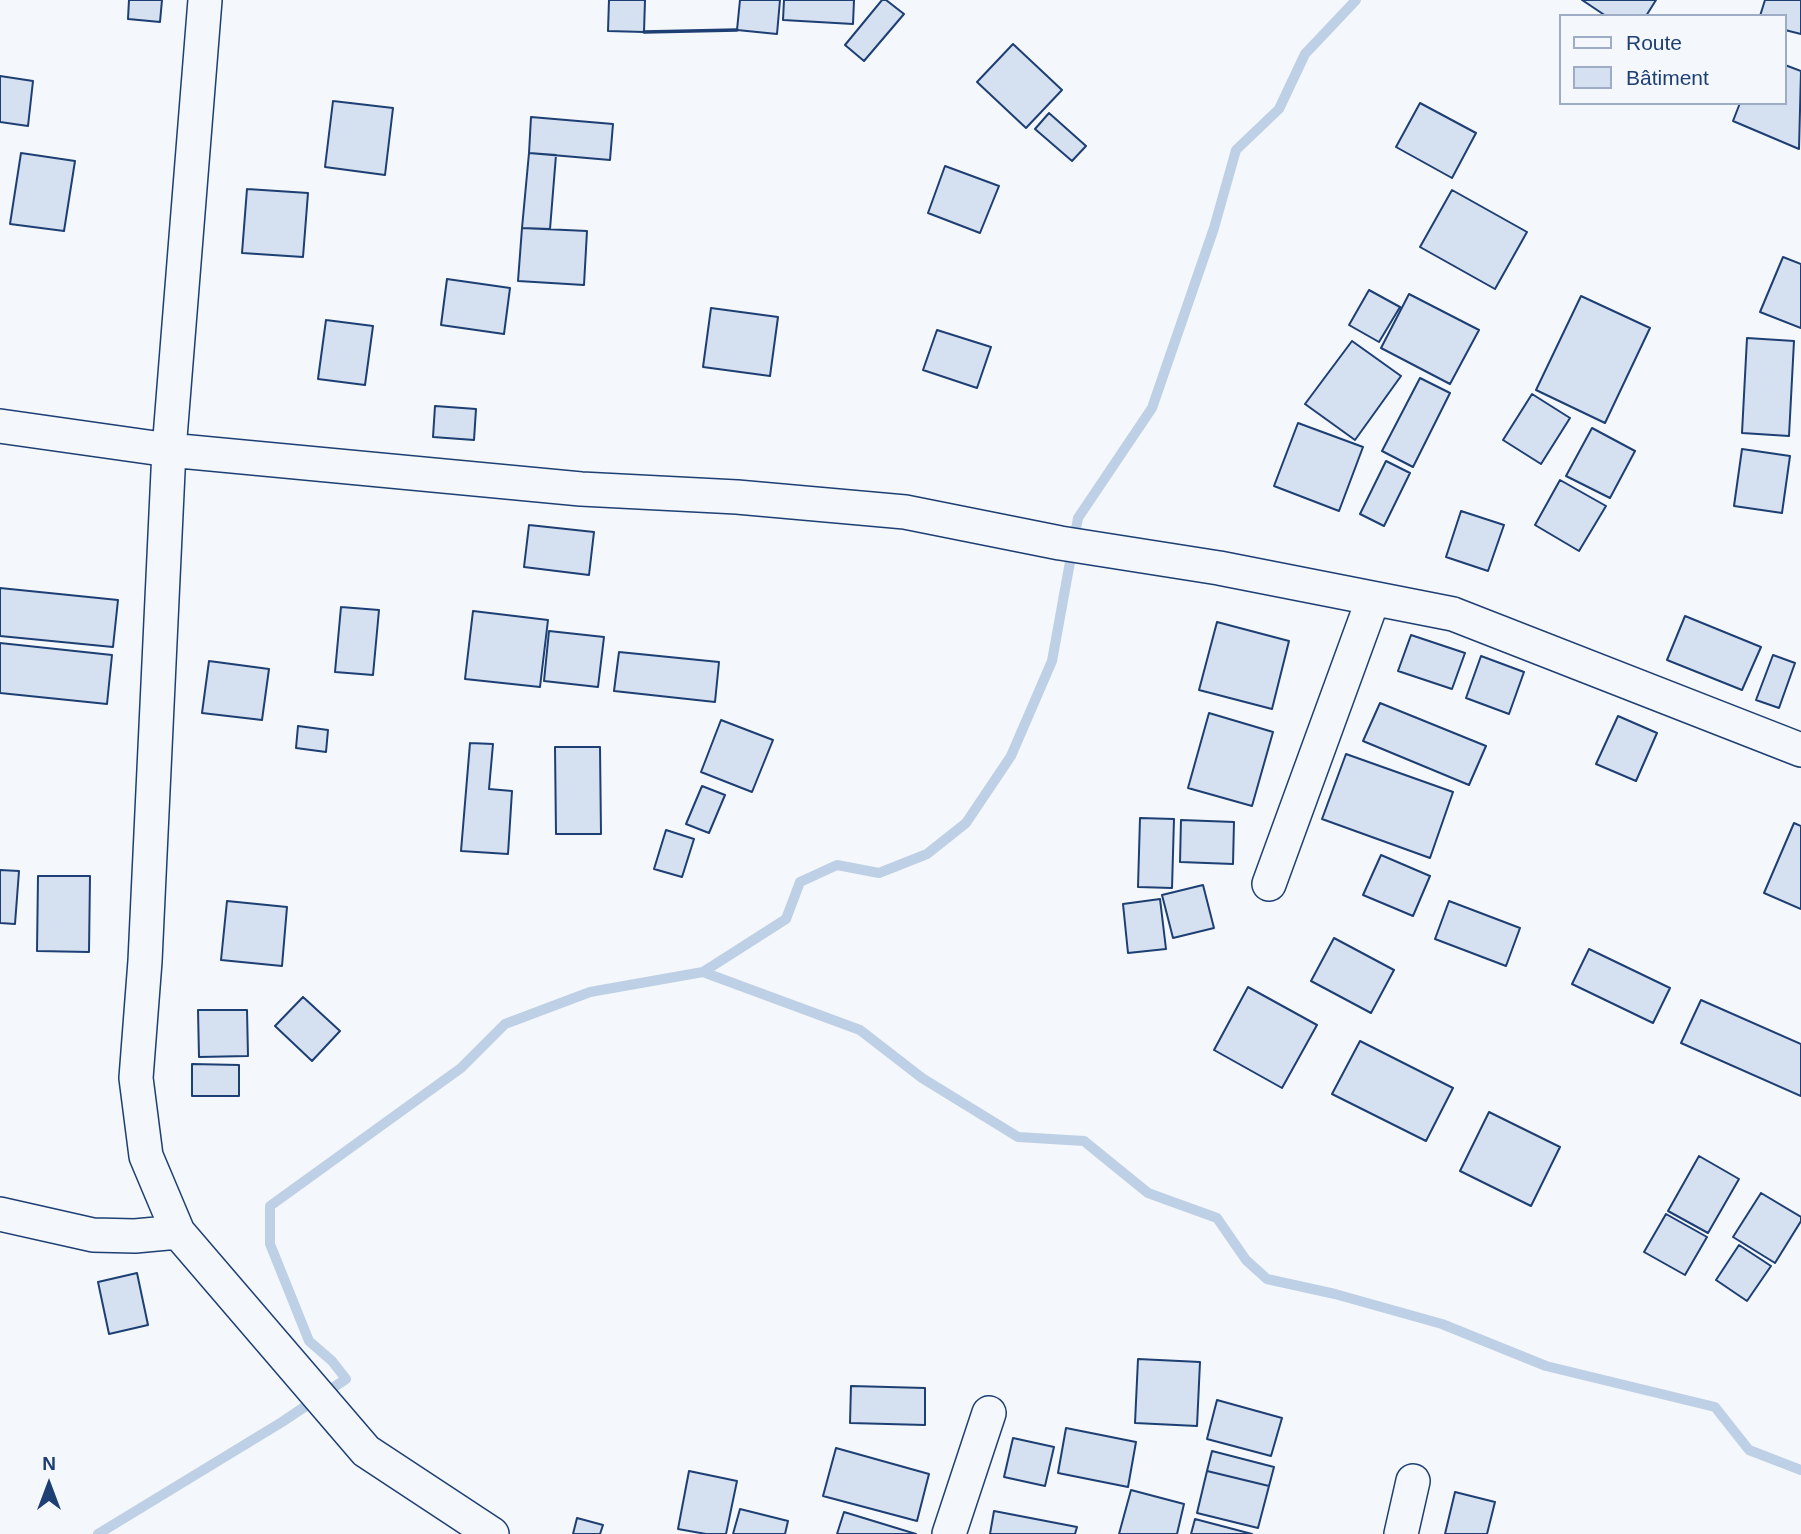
<!DOCTYPE html>
<html>
<head>
<meta charset="utf-8">
<style>
  body { margin:0 }
  #map { position:relative; width:1801px; height:1534px; overflow:hidden; background:#f4f7fb; font-family:Arial,sans-serif }
  canvas { display:block }
  .legend { position:absolute; left:1559px; top:14px; width:228px; height:91px; box-sizing:border-box; background:#f4f7fb; border:2px solid #9eadc5; margin:0; padding:9px 12px; list-style:none; font-size:21px; color:#1d3f73 }
  .legend li { display:flex; align-items:center; gap:14px; height:35px }
  .legend b { width:35px; border:2px solid #9eadc5 }
  .north { position:absolute; left:14px; top:1450px; width:70px; height:70px; -webkit-text-stroke:5px #f4f7fb; paint-order:stroke; rotate:0deg; font-size:19px; font-weight:700; line-height:28px; text-align:center; color:#1d3f73 }
  .north::after { content:''; display:block; margin:auto; width:24px; height:32px; background:#1d3f73; clip-path:polygon(50% 0,100% 100%,50% 72%,0 100%) }
</style>
</head>
<body>
<div id="map">
<canvas width="1801" height="1534"></canvas>
<ul class="legend">
<li><b style="height:9px;background:#f4f7fb"></b>Route</li>
<li><b style="height:19px;background:#d5e0f0"></b>Bâtiment</li>
</ul>
<div class="north">N</div>
</div>
<script>
const context = document.querySelector('canvas').getContext('2d');
context.lineJoin = 'round';
const toPath = rows => new Path2D(rows.map(r => 'M' + r).join(''));
function trace(path, color, width, dash) { context.strokeStyle = color; context.lineWidth = width; context.lineCap = dash ? 'butt' : 'round'; context.setLineDash(dash || []); context.stroke(path); }
function fillPath(path, color) { context.fillStyle = color; context.fill(path, 'evenodd'); }
trace(toPath([
  [703,972,860,1030,922,1078,1018,1137,1084,1141,1148,1193,1217,1218,1246,1260,1267,1279,1335,1294,1442,1324,1546,1366,1715,1407,1749,1450,1801,1470],
  [98,1534,282,1422,346,1379,332,1361,309,1341,270,1244,270,1206,461,1068,505,1024,590,992,703,972,786,919,800,882,837,865,879,873,927,854,966,823,1011,756,1052,661,1078,518,1152,408,1214,228,1236,150,1279,109,1305,54,1356,0]
]), '#bed0e5', 10);
const building = toPath([
  [129,0,162,0,160,22,128,19,129,0],
  [609,0,645,0,644,32,608,31,609,0],
  [740,0,780,0,777,34,737,30,740,0],
  [784,0,854,0,853,24,783,20,784,0],
  [882,0,886,0,904,14,864,61,845,45,882,0],
  [1582,0,1656,0,1646,16,1606,16,1582,0],
  [1765,0,1801,0,1801,34,1785,30,1785,16,1760,16,1765,0],
  [1013,44,1062,90,1026,128,977,82,1013,44],
  [1785,65,1801,71,1799,149,1733,121,1740,103,1785,103,1785,65],
  [0,76,33,81,28,126,0,122,0,76],
  [333,101,393,108,385,175,325,167,333,101],
  [1420,103,1476,133,1452,178,1396,147,1420,103],
  [1049,113,1086,146,1072,161,1035,129,1049,113],
  [531,117,613,124,610,160,529,153,531,117],
  [21,153,75,161,64,231,10,224,21,153],
  [529,153,556,155,550,229,522,228,529,153],
  [945,166,999,186,980,233,928,213,945,166],
  [247,189,308,193,303,257,242,253,247,189],
  [1452,190,1527,232,1495,289,1420,247,1452,190],
  [522,228,587,231,584,285,518,281,522,228],
  [1783,257,1801,264,1801,328,1760,312,1783,257],
  [447,279,510,288,504,334,441,325,447,279],
  [1369,290,1400,307,1379,342,1349,325,1369,290],
  [1409,294,1479,330,1450,384,1381,348,1409,294],
  [1581,296,1650,328,1605,423,1536,390,1581,296],
  [711,308,778,317,770,376,703,367,711,308],
  [326,320,373,326,365,385,318,379,326,320],
  [937,330,991,347,977,388,923,370,937,330],
  [1747,338,1794,341,1789,436,1742,433,1747,338],
  [1352,341,1401,376,1355,440,1305,404,1352,341],
  [1420,378,1450,393,1413,467,1382,451,1420,378],
  [1532,394,1570,418,1541,464,1503,440,1532,394],
  [435,406,476,409,474,440,433,437,435,406],
  [1298,423,1363,447,1339,511,1274,486,1298,423],
  [1592,428,1635,451,1610,498,1566,476,1592,428],
  [1742,449,1790,456,1782,513,1734,506,1742,449],
  [1386,461,1410,473,1384,526,1360,514,1386,461],
  [1560,480,1606,506,1579,551,1535,525,1560,480],
  [1461,511,1504,525,1488,571,1446,557,1461,511],
  [529,525,594,532,589,575,524,567,529,525],
  [0,588,118,600,113,647,0,636,0,588],
  [341,607,379,610,373,675,335,672,341,607],
  [473,611,548,620,540,687,465,679,473,611],
  [1685,616,1761,647,1742,690,1667,660,1685,616],
  [1217,622,1289,641,1272,709,1199,690,1217,622],
  [549,631,604,637,598,687,544,681,549,631],
  [1411,635,1465,653,1452,689,1398,671,1411,635],
  [0,643,112,655,107,704,0,693,0,643],
  [619,652,719,662,715,702,614,691,619,652],
  [1773,655,1795,663,1779,708,1756,700,1773,655],
  [1481,656,1524,672,1509,714,1466,698,1481,656],
  [209,661,269,669,262,720,202,713,209,661],
  [1380,703,1486,746,1469,785,1363,741,1380,703],
  [1209,713,1273,732,1252,806,1188,788,1209,713],
  [1618,716,1657,733,1636,781,1596,764,1618,716],
  [721,720,773,740,752,792,701,772,721,720],
  [298,726,328,730,326,752,296,748,298,726],
  [470,743,493,744,489,789,512,791,508,854,461,851,470,743],
  [555,747,600,747,601,834,556,834,555,747],
  [1346,754,1453,792,1430,858,1322,819,1346,754],
  [702,786,725,795,709,833,686,824,702,786],
  [1140,818,1174,819,1172,888,1138,887,1140,818],
  [1181,820,1234,822,1233,864,1180,862,1181,820],
  [1794,823,1801,826,1801,909,1764,893,1794,823],
  [666,830,694,839,682,877,654,869,666,830],
  [1381,855,1430,876,1413,916,1363,895,1381,855],
  [0,870,19,871,15,924,0,923,0,870],
  [38,876,90,876,89,952,37,951,38,876],
  [1203,885,1214,928,1173,938,1162,895,1203,885],
  [1160,899,1166,949,1128,953,1123,904,1160,899],
  [227,901,287,907,282,966,221,960,227,901],
  [1449,901,1520,928,1506,966,1435,939,1449,901],
  [1334,938,1394,970,1371,1013,1311,981,1334,938],
  [1589,949,1670,988,1653,1023,1572,984,1589,949],
  [1248,987,1317,1025,1282,1088,1214,1050,1248,987],
  [303,997,340,1031,312,1061,275,1026,303,997],
  [1701,1000,1801,1044,1801,1096,1681,1043,1701,1000],
  [198,1010,247,1010,248,1056,199,1057,198,1010],
  [1360,1041,1453,1088,1426,1141,1332,1094,1360,1041],
  [192,1064,239,1065,239,1096,192,1096,192,1064],
  [1489,1112,1560,1147,1531,1206,1460,1171,1489,1112],
  [1699,1156,1739,1179,1708,1233,1668,1211,1699,1156],
  [1761,1193,1801,1217,1801,1221,1775,1263,1733,1237,1761,1193],
  [1666,1214,1707,1237,1685,1275,1644,1252,1666,1214],
  [1739,1245,1771,1266,1747,1301,1716,1280,1739,1245],
  [137,1273,148,1325,109,1334,98,1282,137,1273],
  [1138,1359,1200,1362,1197,1426,1135,1423,1138,1359],
  [851,1386,925,1388,925,1425,850,1423,851,1386],
  [1217,1400,1282,1418,1271,1456,1207,1439,1217,1400],
  [1066,1428,1136,1442,1128,1487,1058,1473,1066,1428],
  [1013,1438,1054,1447,1045,1486,1004,1477,1013,1438],
  [836,1448,929,1474,917,1521,823,1496,836,1448],
  [1212,1451,1274,1467,1269,1486,1207,1471,1212,1451],
  [689,1471,737,1481,726,1534,706,1534,678,1529,689,1471],
  [1207,1471,1269,1486,1258,1528,1197,1513,1207,1471],
  [1131,1490,1184,1504,1177,1534,1119,1534,1131,1490],
  [1455,1492,1495,1502,1487,1534,1445,1534,1455,1492],
  [740,1509,788,1521,785,1534,733,1534,740,1509],
  [994,1511,1077,1527,1075,1534,990,1534,994,1511],
  [844,1512,916,1534,837,1534,844,1512],
  [577,1518,603,1525,600,1534,573,1534,577,1518],
  [1195,1519,1252,1534,1191,1534,1195,1519]
]);
fillPath(building, '#d5e0f0');
trace(building, '#1d3f73', 2);
const street = toPath([
  [205,0,169,450,145,961,136,1078,146,1156,178,1232,366,1451,492,1534],
  [0,426,169,450,581,489,737,497,905,512,1060,543,1219,568,1453,614,1801,750],
  [1269,884,1373,599],
  [0,1214,93,1235,135,1236,178,1232],
  [949,1534,989,1413],
  [1401,1534,1413,1481]
]);
trace(street, '#1d3f73', 36);
trace(street, '#f4f7fb', 33);
trace(toPath([
  [644,32,737,30]
]), '#1d3f73', 3.5);
</script>
</body>
</html>
